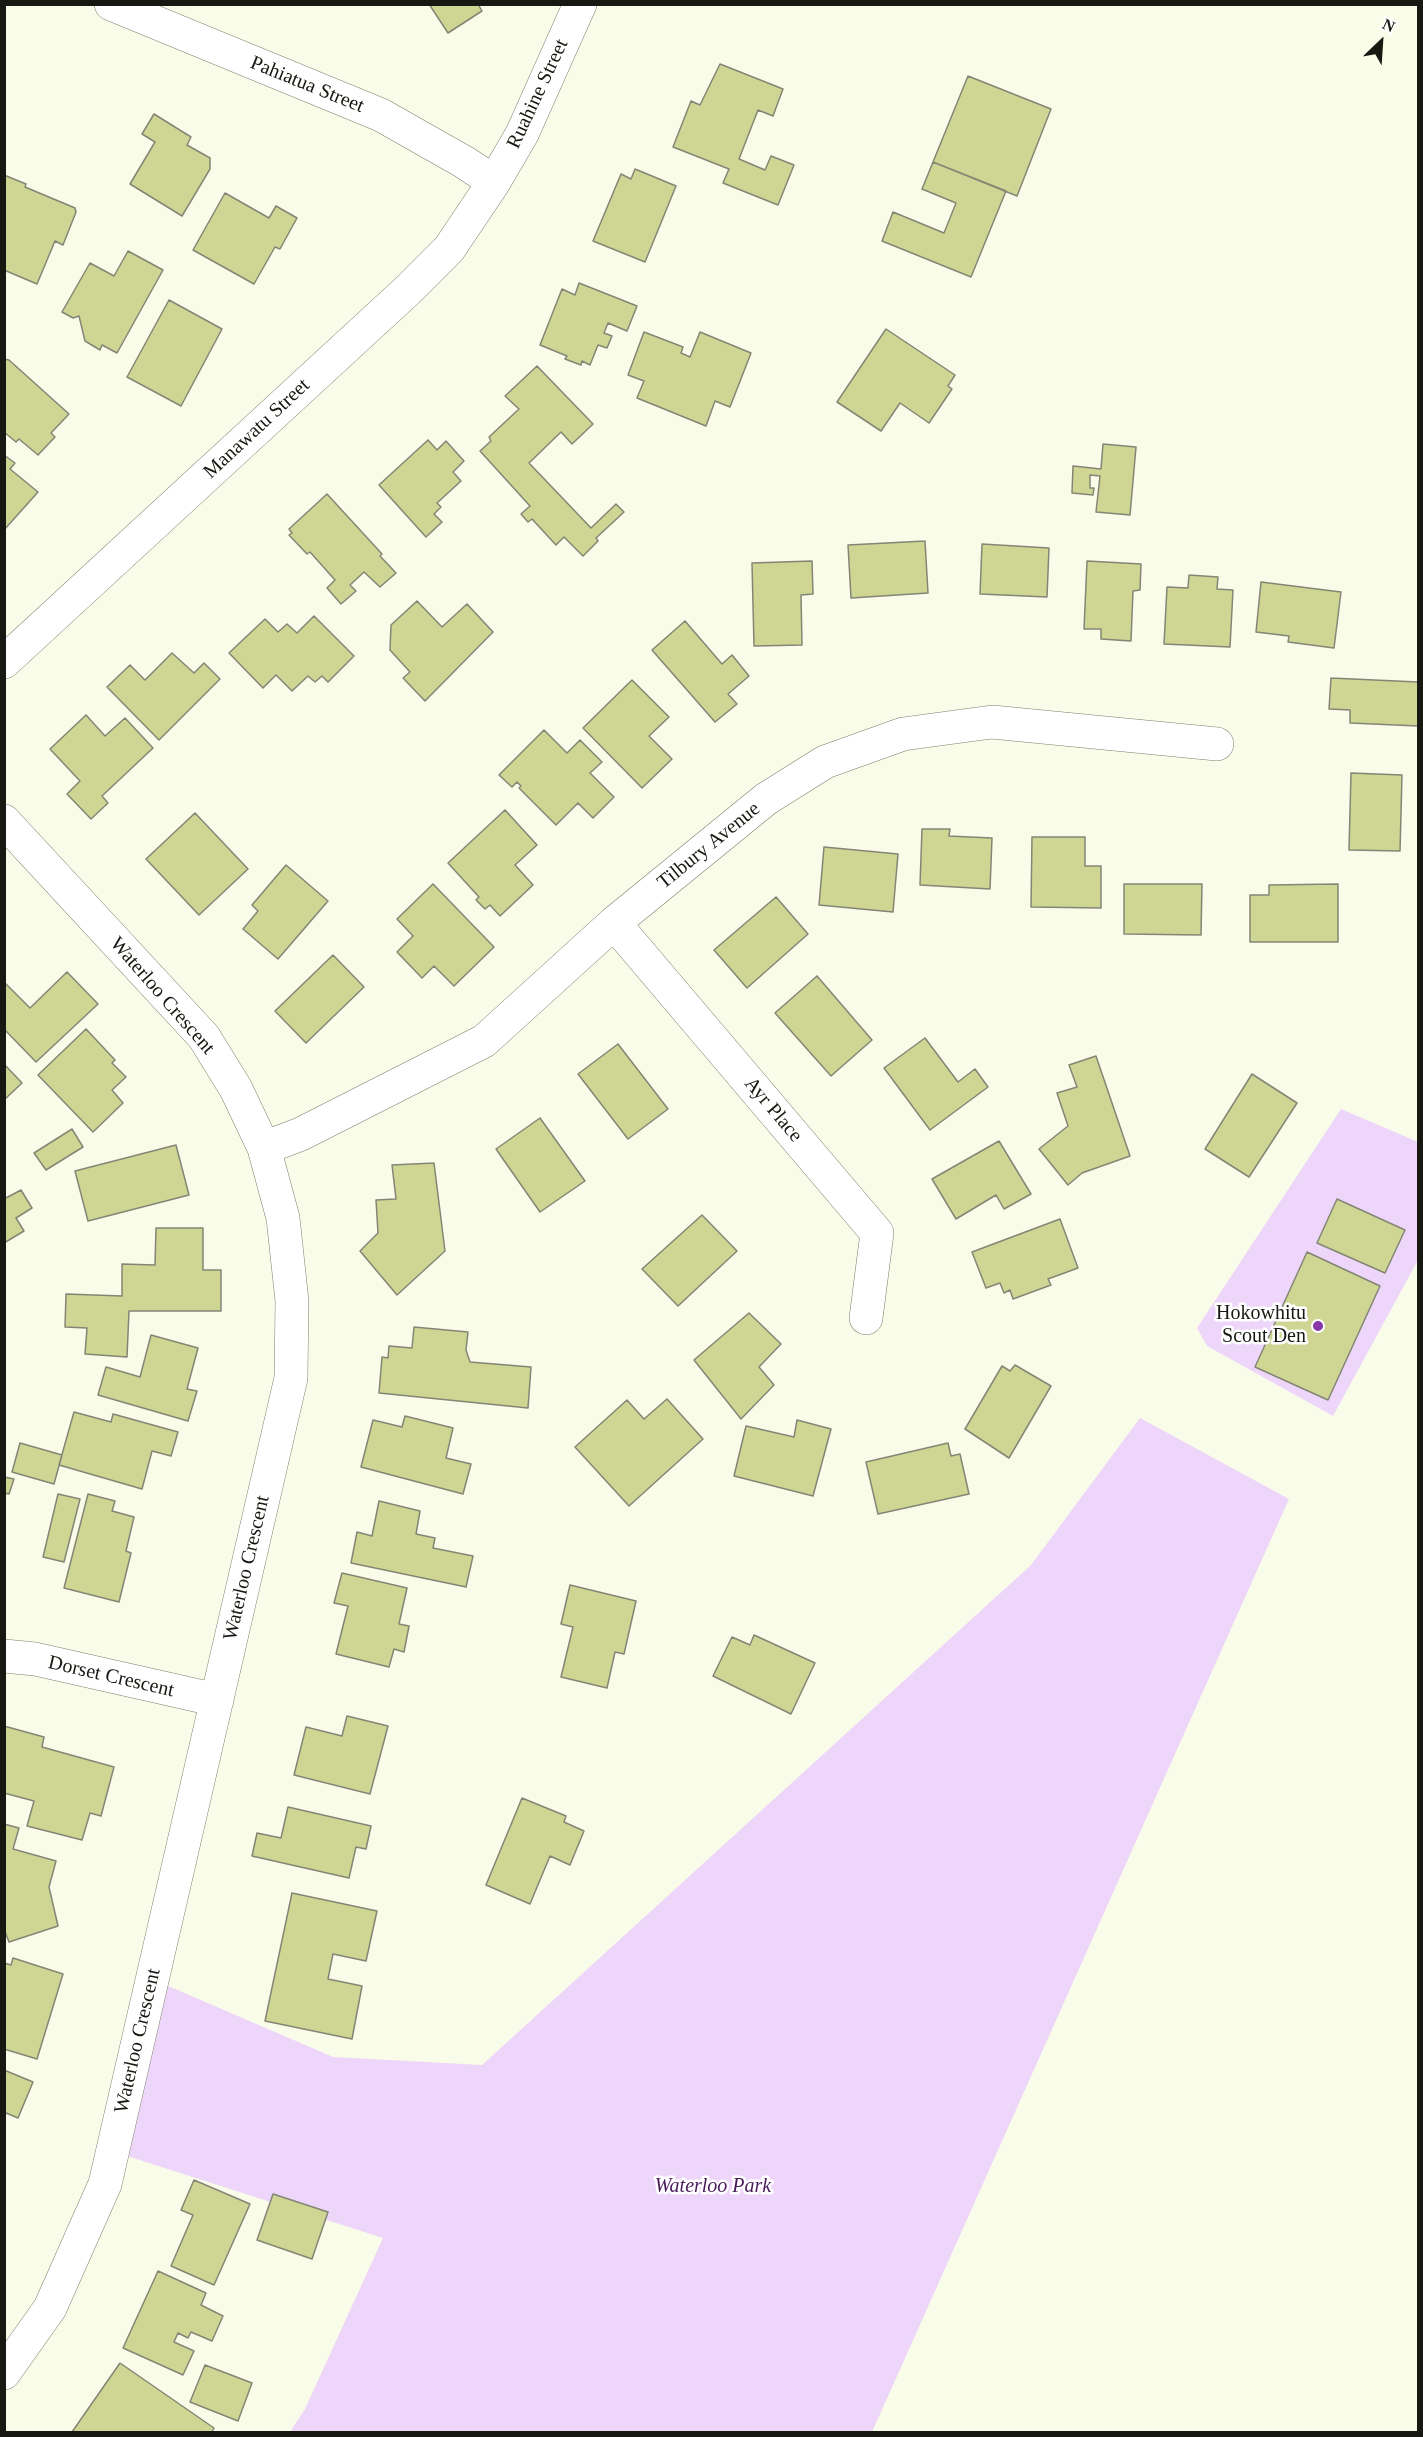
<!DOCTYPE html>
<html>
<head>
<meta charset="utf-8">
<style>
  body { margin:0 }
  #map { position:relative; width:1423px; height:2437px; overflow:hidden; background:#f9fce8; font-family:Georgia,serif }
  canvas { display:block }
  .frame { position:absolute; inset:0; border:6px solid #171811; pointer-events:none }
  .north { position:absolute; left:1351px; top:12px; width:60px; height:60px; -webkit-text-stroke:4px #fff; paint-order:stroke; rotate:25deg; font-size:16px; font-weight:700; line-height:24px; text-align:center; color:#171811 }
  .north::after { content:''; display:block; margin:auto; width:21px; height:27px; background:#171811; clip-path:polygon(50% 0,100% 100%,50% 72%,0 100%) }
</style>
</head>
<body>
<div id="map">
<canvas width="1423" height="2437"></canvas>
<div class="frame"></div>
<div class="north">N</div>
</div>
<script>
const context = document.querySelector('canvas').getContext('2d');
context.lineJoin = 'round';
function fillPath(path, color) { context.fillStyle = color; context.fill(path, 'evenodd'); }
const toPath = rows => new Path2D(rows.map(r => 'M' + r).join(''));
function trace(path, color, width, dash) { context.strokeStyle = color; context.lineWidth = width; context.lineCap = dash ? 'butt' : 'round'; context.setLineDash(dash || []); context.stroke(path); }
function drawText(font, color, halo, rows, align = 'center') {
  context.font = font + ' Georgia,serif'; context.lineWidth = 5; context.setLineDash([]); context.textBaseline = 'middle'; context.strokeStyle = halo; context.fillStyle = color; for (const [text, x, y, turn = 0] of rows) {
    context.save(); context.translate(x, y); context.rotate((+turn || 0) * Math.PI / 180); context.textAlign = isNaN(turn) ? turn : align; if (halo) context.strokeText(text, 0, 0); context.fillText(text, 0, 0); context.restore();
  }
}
fillPath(toPath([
  [1341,1109,1418,1142,1418,1260,1333,1416,1207,1346,1197,1328],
  [1140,1418,1289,1499,872,2432,290,2432,305,2409,383,2238,127,2156,166,1985,333,2057,482,2065,1031,1565]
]), '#eed6fa');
const building = toPath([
  [429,4,478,4,482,11,448,33,429,4],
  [720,64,783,89,773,116,758,110,739,159,765,170,771,156,794,165,778,205,723,183,729,169,673,147,691,101,700,105,720,64],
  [968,76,1051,109,1017,196,933,162,968,76],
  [154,114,191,137,187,145,210,158,210,169,182,216,130,184,155,142,142,134,154,114],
  [933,162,1006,191,971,277,882,241,893,212,944,233,956,203,922,189,933,162],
  [635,169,676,186,645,262,593,241,621,174,631,179,635,169],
  [4,175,26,184,25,187,75,208,76,212,63,245,55,241,37,284,4,270,4,175],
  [225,193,269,218,276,206,297,218,280,249,275,247,254,284,193,250,225,193],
  [128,251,163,270,117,353,102,345,100,350,85,341,79,316,73,318,62,312,90,263,114,276,128,251],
  [579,283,637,306,627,331,608,323,604,333,612,336,607,348,598,345,590,365,582,361,581,365,565,359,567,356,540,345,562,289,575,295,579,283],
  [169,300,222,329,181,406,127,377,169,300],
  [886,329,955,375,948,386,952,389,929,423,900,403,881,431,837,402,886,329],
  [644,332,683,347,681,353,690,357,700,332,751,353,730,407,715,401,706,426,637,398,644,381,628,375,644,332],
  [4,359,9,360,69,414,51,433,55,437,38,455,19,439,16,442,4,432,4,359],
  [537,366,593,424,572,444,561,432,529,463,591,528,616,504,624,512,596,538,598,541,583,556,564,537,556,545,532,519,528,522,521,514,530,506,480,451,491,441,489,437,519,409,505,396,537,366],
  [428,440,437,450,446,441,464,461,453,472,461,481,437,503,441,507,434,514,442,522,426,537,379,485,428,440],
  [1103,444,1136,447,1130,515,1096,512,1100,476,1090,475,1090,488,1094,488,1093,495,1072,493,1073,466,1101,469,1103,444],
  [4,455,15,463,10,469,38,492,4,530,4,455],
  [327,494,382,554,380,556,396,573,380,587,364,572,350,585,356,591,341,604,327,588,335,580,310,552,307,554,289,535,292,533,289,529,327,494],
  [925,541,928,593,851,598,848,545,925,541],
  [982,544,1049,548,1047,597,980,594,982,544],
  [812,561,813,594,801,595,802,645,754,646,752,563,812,561],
  [1087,561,1141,564,1140,590,1133,591,1131,641,1101,639,1101,629,1084,629,1087,561],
  [1189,575,1218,577,1217,589,1233,590,1230,647,1164,644,1167,587,1188,588,1189,575],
  [1261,582,1341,592,1334,648,1288,642,1289,636,1256,632,1261,582],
  [417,601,442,627,467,604,493,632,425,701,403,678,410,672,390,650,391,625,417,601],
  [314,616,354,656,328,682,322,676,315,682,308,676,292,691,276,675,263,688,229,653,265,619,278,632,287,624,297,633,314,616],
  [685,621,722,664,732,655,749,676,728,694,737,704,715,722,652,650,685,621],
  [172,653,194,673,204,663,220,679,159,740,107,687,130,665,145,680,172,653],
  [1331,678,1418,682,1418,726,1350,723,1350,710,1329,709,1331,678],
  [632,680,669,717,649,736,672,759,642,788,583,728,632,680],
  [86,715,105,736,125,718,153,748,102,796,108,803,91,819,67,794,80,781,50,749,86,715],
  [544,730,567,753,580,740,602,762,590,773,614,797,593,818,578,803,556,825,519,788,521,786,517,782,512,787,499,775,544,730],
  [1351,773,1402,775,1400,851,1349,850,1351,773],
  [505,810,537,845,515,865,533,885,500,916,490,905,485,909,476,900,479,897,448,863,505,810],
  [195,813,248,869,199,915,146,859,195,813],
  [922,829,950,829,949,836,992,838,990,889,920,885,922,829],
  [1032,837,1085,837,1085,866,1101,866,1101,908,1031,907,1032,837],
  [824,847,898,854,893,912,819,905,824,847],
  [286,865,328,901,278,959,243,929,258,911,252,905,286,865],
  [433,884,494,947,454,986,434,966,422,978,397,952,413,936,397,919,433,884],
  [1124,884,1202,884,1201,935,1124,934,1124,884],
  [1338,884,1338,942,1250,942,1250,895,1269,895,1269,885,1338,884],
  [776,897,808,934,747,988,714,950,776,897],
  [333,955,364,987,306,1043,275,1011,333,955],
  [67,972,98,1004,36,1062,4,1029,4,982,30,1008,67,972],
  [817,976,872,1040,831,1076,775,1013,817,976],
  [86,1029,115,1060,112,1063,126,1077,112,1090,123,1103,93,1132,38,1075,86,1029],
  [925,1038,958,1082,975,1069,988,1087,930,1130,884,1068,925,1038],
  [618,1044,668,1109,628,1139,578,1074,618,1044],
  [1096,1056,1130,1156,1082,1173,1068,1185,1039,1149,1068,1126,1057,1093,1077,1087,1069,1065,1096,1056],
  [4,1064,22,1083,4,1100,4,1064],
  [1252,1074,1297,1103,1249,1177,1205,1149,1252,1074],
  [540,1118,585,1181,540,1212,496,1149,540,1118],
  [72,1129,83,1147,46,1170,34,1153,72,1129],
  [999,1141,1031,1194,1004,1209,996,1195,956,1219,932,1179,999,1141],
  [176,1145,189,1195,88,1221,75,1171,176,1145],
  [434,1163,445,1251,397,1295,360,1251,378,1233,376,1200,396,1199,392,1165,434,1163],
  [21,1190,32,1208,16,1218,24,1231,4,1243,4,1199,21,1190],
  [1337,1199,1405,1230,1385,1273,1317,1243,1337,1199],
  [702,1215,737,1251,678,1306,642,1269,702,1215],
  [1060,1219,1078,1268,1048,1279,1051,1285,1013,1299,1010,1290,1004,1293,1000,1283,986,1288,972,1252,1060,1219],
  [156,1228,203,1228,203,1270,221,1270,221,1311,129,1311,127,1357,85,1354,87,1328,65,1327,66,1294,122,1296,122,1264,155,1265,156,1228],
  [1307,1252,1380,1286,1328,1400,1255,1367,1307,1252],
  [749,1313,781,1344,759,1367,774,1385,741,1419,694,1360,749,1313],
  [414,1327,468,1332,466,1350,470,1362,531,1367,528,1408,379,1393,382,1357,388,1358,389,1346,412,1348,414,1327],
  [151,1335,198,1348,187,1389,197,1391,188,1421,98,1395,106,1367,140,1377,151,1335],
  [1015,1365,1051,1386,1009,1458,965,1429,1002,1366,1010,1371,1015,1365],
  [667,1399,703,1439,629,1506,575,1447,627,1400,644,1419,667,1399],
  [74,1412,111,1422,113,1414,178,1432,171,1456,152,1451,142,1489,59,1465,74,1412],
  [405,1416,453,1428,446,1458,471,1464,463,1494,361,1467,373,1420,402,1427,405,1416],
  [797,1420,831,1429,813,1496,734,1476,746,1426,794,1437,797,1420],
  [20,1443,62,1455,54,1484,12,1472,20,1443],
  [948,1443,951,1456,960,1454,969,1494,878,1514,866,1462,948,1443],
  [4,1477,14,1479,9,1494,4,1493,4,1477],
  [58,1494,80,1499,64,1562,43,1557,58,1494],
  [88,1494,115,1501,112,1511,134,1517,126,1551,131,1553,119,1602,64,1588,88,1494],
  [379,1501,420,1511,416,1534,435,1538,433,1548,473,1556,466,1587,351,1563,357,1532,372,1536,379,1501],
  [342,1573,407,1588,399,1624,409,1626,404,1652,394,1649,389,1667,336,1654,348,1606,334,1603,342,1573],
  [570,1585,636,1601,624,1654,615,1652,607,1688,561,1677,573,1627,561,1624,570,1585],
  [754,1635,815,1663,791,1714,713,1676,732,1637,750,1645,754,1635],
  [347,1716,388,1726,370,1794,294,1775,306,1727,342,1736,347,1716],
  [4,1726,44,1737,42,1747,114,1767,101,1816,90,1813,82,1840,27,1826,34,1801,4,1793,4,1726],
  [522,1798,566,1816,564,1822,584,1831,570,1865,550,1856,530,1904,486,1885,522,1798],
  [288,1807,371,1826,366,1849,356,1847,349,1878,252,1856,257,1833,281,1838,288,1807],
  [4,1824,19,1828,13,1849,56,1861,49,1887,58,1926,9,1942,4,1929,4,1824],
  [292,1893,377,1911,366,1961,333,1954,328,1979,362,1986,352,2039,265,2021,292,1893],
  [13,1958,63,1974,37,2059,4,2049,4,1963,11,1965,13,1958],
  [4,2070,33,2082,18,2118,6,2113,4,2117,4,2070],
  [194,2180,250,2204,214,2285,171,2266,193,2215,181,2210,194,2180],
  [273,2194,328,2212,312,2259,257,2240,273,2194],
  [158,2271,206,2293,201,2305,223,2316,212,2341,191,2332,188,2338,178,2333,174,2342,194,2351,183,2375,123,2348,158,2271],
  [120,2363,214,2428,212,2432,72,2432,120,2363],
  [205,2365,252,2383,238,2421,190,2402,205,2365]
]);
fillPath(building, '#cfd694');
trace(building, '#848675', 1.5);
const minor = toPath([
  [111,4,381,115,464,162,494,182],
  [4,662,409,289,449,249,494,182,522,134,580,4],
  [4,821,204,1037,236,1089,264,1148,283,1218,292,1301,291,1378,105,2184,50,2308,4,2373],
  [614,923,877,1233,866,1318],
  [264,1148,301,1134,484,1041,614,923,766,799,825,762,903,734,992,722,1217,744],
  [4,1656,35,1659,217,1700]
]);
trace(minor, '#7d7f6e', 34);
trace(minor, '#fff', 33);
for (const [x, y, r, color] of [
  [1318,1326,6,"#8737a7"]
]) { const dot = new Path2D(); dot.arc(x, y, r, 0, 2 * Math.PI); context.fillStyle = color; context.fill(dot); trace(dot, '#fff', 2); }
drawText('20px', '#171811', '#fff', [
  ["Pahiatua Street",307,85,22],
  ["Ruahine Street",538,94,-65],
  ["Manawatu Street",257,429,-43],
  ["Tilbury Avenue",709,846,-39],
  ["Waterloo Crescent",162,996,49],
  ["Ayr Place",773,1110,50],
  ["Waterloo Crescent",247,1568,-77],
  ["Dorset Crescent",111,1677,13],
  ["Waterloo Crescent",138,2041,-77]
]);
drawText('20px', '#171811', '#fff', [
  ["Hokowhitu",1306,1314],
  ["Scout Den",1306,1337]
], 'right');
drawText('italic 20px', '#481a5a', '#fff', [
  ["Waterloo Park",713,2187]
]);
</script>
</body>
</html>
